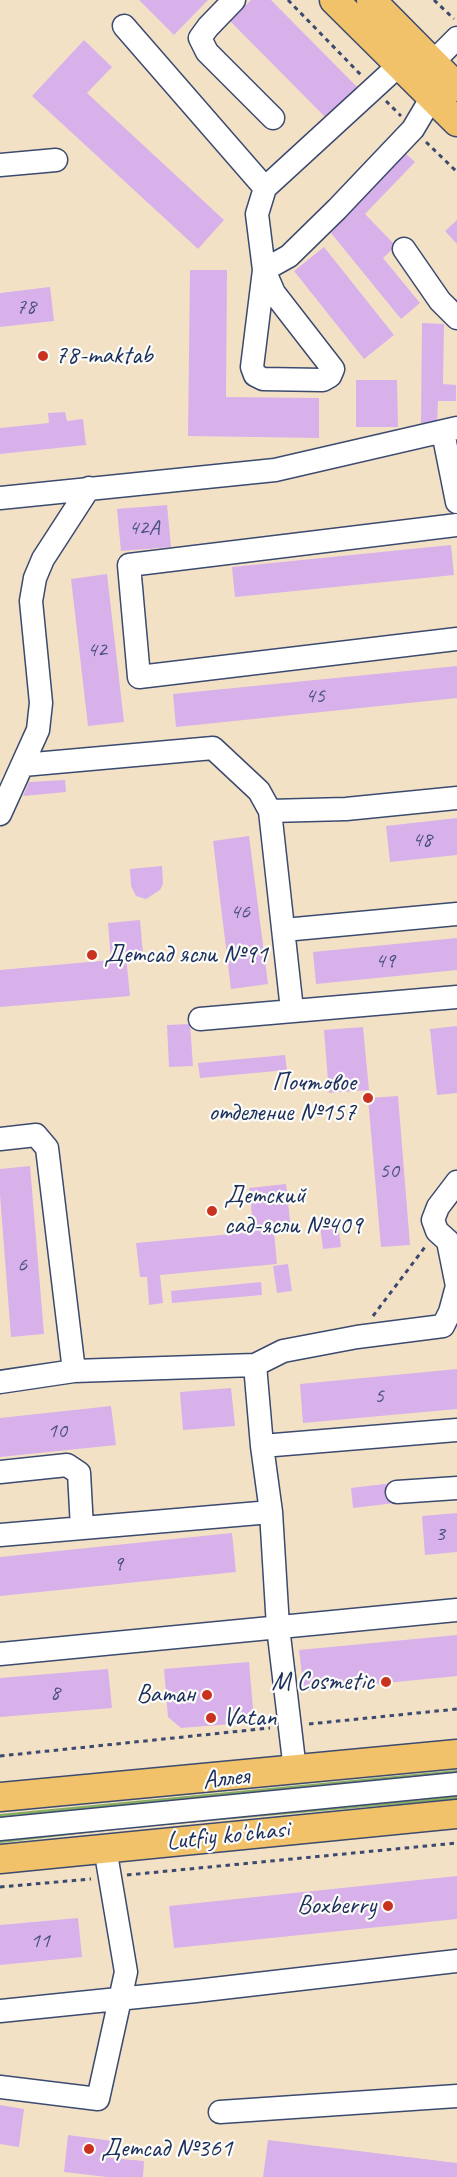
<!DOCTYPE html>
<html>
<head>
<meta charset="utf-8">
<style>
  body { margin:0 }
  canvas { display:block; background:#f3e1c6 }
</style>
</head>
<body>
<canvas width="457" height="2177"></canvas>
<script>
const context = document.querySelector('canvas').getContext('2d');
context.lineJoin = 'round';
function fillPath(path, color) { context.fillStyle = color; context.fill(path, 'evenodd'); }
const toPath = rows => new Path2D(rows.map(r => 'M' + r).join(''));
function trace(path, color, width, dash) { context.strokeStyle = color; context.lineWidth = width; context.lineCap = dash ? 'butt' : 'round'; context.setLineDash(dash || []); context.stroke(path); }
function drawText(font, color, halo, rows, align = 'center') {
  context.font = font + ' Caveat,sans-serif'; context.lineWidth = 4.5; context.setLineDash([]); context.textBaseline = 'middle'; context.strokeStyle = halo; context.fillStyle = color; for (const [text, x, y, turn = 0] of rows) {
    context.save(); context.translate(x, y); context.rotate((+turn || 0) * Math.PI / 180); context.textAlign = isNaN(turn) ? turn : align; if (halo) context.strokeText(text, 0, 0); context.fillText(text, 0, 0); context.restore();
  }
}
fillPath(toPath([
  [457,1770,457,1799,131,1828,0,1843,0,1814]
]), '#87ad63');
fillPath(toPath([
  [139,0,208,0,174,35],
  [251,0,271,0,363,93,331,123,230,21],
  [84,40,112,67,87,93,224,220,198,249,32,96],
  [405,153,415,162,365,214,396,246,383,258,420,303,401,319,331,233],
  [457,220,457,244,445,231],
  [324,247,394,335,364,359,294,271],
  [190,270,227,270,226,397,319,398,319,438,188,436],
  [50,287,54,321,0,327,0,293],
  [422,323,444,324,443,384,456,385,456,401,438,401,437,423,421,423],
  [356,380,397,380,398,427,356,427],
  [65,412,67,421,83,419,86,445,0,454,0,428,49,423,48,413],
  [167,505,171,547,121,551,117,509],
  [451,545,454,575,235,597,232,567],
  [107,574,124,722,88,726,71,579],
  [457,666,457,698,176,727,173,694],
  [65,780,66,792,23,796,29,782],
  [457,818,457,855,390,862,386,826],
  [249,836,268,984,231,989,213,841],
  [162,866,163,884,160,890,146,899,136,896,131,886,130,869],
  [140,920,143,954,126,956,130,996,0,1007,0,970,111,960,108,923],
  [457,938,457,970,316,984,313,952],
  [190,1024,193,1066,169,1067,167,1025],
  [457,1026,457,1093,437,1095,430,1029],
  [363,1027,369,1090,329,1093,324,1030],
  [285,1055,287,1070,200,1078,198,1063],
  [398,1096,410,1245,381,1247,368,1098],
  [30,1166,44,1334,11,1337,0,1195,0,1169],
  [286,1184,291,1230,274,1231,277,1264,160,1275,163,1303,149,1305,147,1277,140,1277,136,1243,254,1232,249,1188],
  [338,1224,341,1247,323,1249,320,1226],
  [288,1264,292,1291,277,1293,273,1266],
  [261,1282,262,1295,172,1303,171,1291],
  [457,1369,457,1409,303,1423,300,1384],
  [231,1388,235,1426,183,1430,180,1392],
  [111,1406,116,1445,0,1457,0,1418],
  [393,1483,395,1503,353,1508,351,1488],
  [457,1513,457,1552,425,1555,422,1516],
  [232,1533,236,1572,0,1596,0,1557],
  [457,1635,457,1676,304,1691,299,1650],
  [249,1662,253,1709,244,1723,181,1728,168,1717,164,1669],
  [108,1669,112,1708,0,1717,0,1678],
  [457,1876,457,1919,174,1948,169,1906],
  [78,1918,82,1957,0,1965,0,1925],
  [0,2105,24,2109,19,2147,0,2144],
  [68,2135,113,2141,111,2158,144,2161,143,2177,107,2177,64,2172],
  [268,2140,457,2163,457,2177,263,2177]
]), '#d8b1eb');
const minor = toPath([
  [234,0,208,27,200,38,207,52,273,118],
  [124,26,265,188],
  [410,55,265,188,257,214,264,270,274,293,333,369,330,376,323,380,263,379,255,375,252,367,264,270,289,256,337,209,413,129,432,97,444,86],
  [422,73,457,38],
  [0,165,56,160],
  [404,249,440,301,457,318],
  [443,432,457,502],
  [0,498,275,470,457,428],
  [457,525,129,565,139,677,457,639],
  [23,765,213,748,259,791,270,811,292,1010],
  [270,811,346,809,457,798],
  [0,814,38,730,41,703,31,601,35,578,43,559,89,488],
  [284,930,457,914],
  [200,1019,457,997],
  [0,1139,36,1135,47,1148,74,1371],
  [255,1365,283,1351,357,1337,443,1326,450,1312,457,1286,448,1241,437,1231,433,1220,438,1207,457,1182],
  [0,1382,74,1371,255,1365,262,1446,271,1512,278,1627,295,1770],
  [262,1446,457,1430],
  [0,1472,67,1465,79,1473,82,1528],
  [397,1492,457,1488],
  [0,1535,271,1512],
  [0,1654,457,1610],
  [0,1829,457,1784],
  [0,2011,196,1991,457,1961],
  [0,2087,98,2099,126,1972,105,1848],
  [220,2112,457,2096]
]);
const major = toPath([
  [334,0,457,122],
  [371,0,457,87],
  [0,1797,457,1754],
  [0,1859,457,1814]
]);
trace(minor, '#3b4a6e', 25);
trace(major, '#3b4a6e', 31);
trace(toPath([
  [288,0,361,75],
  [434,0,454,19],
  [386,101,401,116],
  [426,142,457,172],
  [373,1316,425,1247],
  [309,1724,457,1709],
  [0,1756,270,1728],
  [127,1875,457,1843],
  [0,1887,91,1879]
]), '#3b4a6e', 3, [4.5, 4.5]);
trace(minor, '#fff', 22);
trace(major, '#f2c26a', 28);
for (const [x, y, r, color] of [
  [43,356,6,"#c8321e"],
  [92,955,6,"#c8321e"],
  [368,1098,6,"#c8321e"],
  [212,1211,6,"#c8321e"],
  [386,1682,6,"#c8321e"],
  [207,1695,6,"#c8321e"],
  [211,1718,6,"#c8321e"],
  [388,1906,6,"#c8321e"],
  [89,2149,6,"#c8321e"]
]) { const dot = new Path2D(); dot.arc(x, y, r, 0, 2 * Math.PI); context.fillStyle = color; context.fill(dot); trace(dot, '#fdfcf7', 2); }
drawText('22px', '#4a5081', null, [
  ["78",26,307],
  ["42A",144,528],
  ["42",97,650],
  ["45",315,696],
  ["48",422,840],
  ["46",240,912],
  ["49",385,961],
  ["50",389,1171],
  ["6",22,1265],
  ["5",379,1396],
  ["10",57,1431],
  ["3",440,1534],
  ["9",118,1564],
  ["8",55,1693],
  ["11",40,1941]
]);
drawText('26px', '#1b2f5e', '#fdfcf7', [
  ["78-maktab",55,356],
  ["Детсад ясли №91",104,955],
  ["Почтовое",356,1083,"right"],
  ["отделение №157",356,1113,"right"],
  ["Детский",224,1196],
  ["сад-ясли №409",224,1226],
  ["M Cosmetic",374,1682,"right"],
  ["Ватан",195,1695,"right"],
  ["Vatan",223,1718],
  ["Boxberry",376,1906,"right"],
  ["Детсад №361",101,2149]
], 'left');
drawText('26px', '#1b2f5e', '#fdfcf7', [
  ["Аллея",226,1779,-6],
  ["Lutfiy ko'chasi",228,1836,-6]
]);
</script>
</body>
</html>
